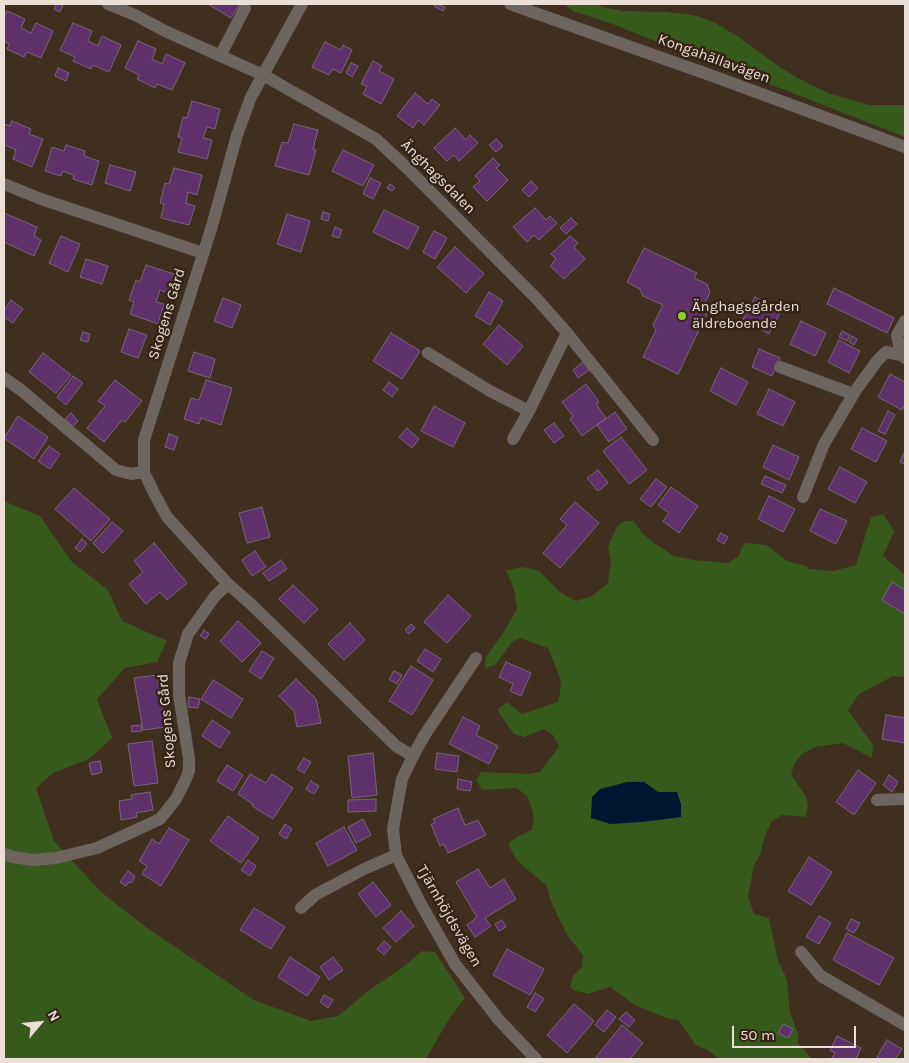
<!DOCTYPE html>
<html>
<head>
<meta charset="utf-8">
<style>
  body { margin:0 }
  #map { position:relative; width:909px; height:1063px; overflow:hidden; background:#402e1f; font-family:Karla,sans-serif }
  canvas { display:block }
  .frame { position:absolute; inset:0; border:5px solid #ebdfd6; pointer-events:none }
  .north { position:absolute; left:15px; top:998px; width:50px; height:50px; -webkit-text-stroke:4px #352416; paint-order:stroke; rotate:62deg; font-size:14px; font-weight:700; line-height:20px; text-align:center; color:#ebdfd6 }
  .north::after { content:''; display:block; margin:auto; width:18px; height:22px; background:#ebdfd6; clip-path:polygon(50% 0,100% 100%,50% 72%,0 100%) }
  .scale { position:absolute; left:732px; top:1026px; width:124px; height:22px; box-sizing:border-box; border:2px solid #ebdfd6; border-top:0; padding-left:6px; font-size:15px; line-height:18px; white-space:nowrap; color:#ebdfd6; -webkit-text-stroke:4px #352416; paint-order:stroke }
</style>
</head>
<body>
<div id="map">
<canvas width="909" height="1063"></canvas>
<div class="frame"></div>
<div class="north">N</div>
<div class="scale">50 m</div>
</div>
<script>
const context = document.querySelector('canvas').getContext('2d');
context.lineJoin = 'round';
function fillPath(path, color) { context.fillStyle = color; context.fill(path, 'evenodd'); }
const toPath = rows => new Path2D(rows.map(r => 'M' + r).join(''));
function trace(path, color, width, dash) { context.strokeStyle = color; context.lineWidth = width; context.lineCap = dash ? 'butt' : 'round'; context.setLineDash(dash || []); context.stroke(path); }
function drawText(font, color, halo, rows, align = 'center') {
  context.font = font + ' Karla,sans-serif'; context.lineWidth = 5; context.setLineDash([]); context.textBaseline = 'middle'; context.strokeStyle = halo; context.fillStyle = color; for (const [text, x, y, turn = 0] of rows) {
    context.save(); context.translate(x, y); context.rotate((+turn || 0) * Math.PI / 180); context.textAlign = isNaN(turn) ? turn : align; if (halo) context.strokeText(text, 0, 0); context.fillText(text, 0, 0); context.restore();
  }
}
fillPath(toPath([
  [564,4,592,4,608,8,623,11,667,12,684,14,697,16,715,23,740,38,781,68,809,84,831,94,869,105,905,105,905,137,777,87,682,52,610,23,573,11],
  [4,501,40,516,71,561,108,590,122,621,167,641,157,662,125,668,97,699,112,738,89,759,53,773,36,788,54,841,101,892,147,928,254,1000,311,1021,338,1016,372,988,402,968,422,951,435,952,465,998,450,1017,426,1059,4,1059],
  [883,514,894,531,883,556,905,575,905,677,893,676,859,694,848,710,873,745,872,758,843,743,815,747,802,754,795,763,791,774,806,797,808,805,806,817,782,815,772,821,765,835,760,855,754,865,748,897,754,914,769,918,778,961,787,979,790,1013,798,1033,798,1043,812,1059,717,1059,717,1057,707,1050,695,1044,678,1020,666,1018,635,1005,610,987,588,994,573,990,570,986,573,976,582,967,583,955,567,935,550,899,547,886,517,861,509,846,510,842,517,837,532,830,534,817,528,797,517,788,482,790,476,780,481,772,528,774,540,772,559,747,553,735,544,729,524,737,514,734,497,710,507,702,522,714,558,702,560,693,561,680,548,648,520,638,512,642,495,665,485,668,486,657,505,630,517,609,514,589,506,570,524,567,539,571,561,593,576,601,592,596,608,583,611,560,608,547,616,528,622,522,630,521,634,521,642,533,654,543,674,556,694,560,728,563,739,556,743,545,746,543,767,545,787,561,806,566,809,569,833,571,856,565,871,517],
  [628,782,644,782,658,792,600,789]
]), '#365a1b');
fillPath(toPath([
  [628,782,644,782,658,792,677,792,681,804,681,817,642,822,610,824,591,818,592,797,600,789]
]), '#011531');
const building = toPath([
  [56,4,63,5,60,12,54,9,56,4],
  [208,4,240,4,231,18,208,4],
  [435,4,445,7,443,11,434,6,435,4],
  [7,11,25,19,21,28,31,33,36,23,53,31,41,58,27,52,24,57,7,49,9,44,4,41,4,17,7,11],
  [73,23,92,31,88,41,98,46,102,36,121,45,109,72,93,65,91,69,73,61,75,57,60,50,73,23],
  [138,41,156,49,152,59,162,64,166,54,185,63,172,90,157,84,155,88,137,79,139,75,125,68,138,41],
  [325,42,341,50,343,45,352,50,341,73,333,69,329,75,312,67,325,42],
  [373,61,382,66,379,71,394,79,381,104,363,94,367,86,361,84,373,61],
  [351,63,358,66,352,77,346,73,351,63],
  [58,68,69,73,66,81,55,76,58,68],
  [415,93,428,104,432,99,440,105,424,125,418,120,413,128,397,116,415,93],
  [192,101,220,109,215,129,207,127,203,138,212,140,207,159,178,152,182,138,178,137,183,117,187,118,192,101],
  [12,121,31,129,29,134,43,139,32,167,13,159,16,150,5,145,4,149,4,124,10,126,12,121],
  [294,124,318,130,313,149,316,150,309,175,275,166,282,142,288,143,294,124],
  [455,128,466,140,470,135,478,143,459,161,454,155,447,161,434,148,455,128],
  [496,139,503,146,496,152,489,145,496,139],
  [66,145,85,151,84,156,99,161,92,185,73,179,74,175,63,171,61,176,45,171,52,147,64,151,66,145],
  [343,150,374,165,363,186,332,171,343,150],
  [493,158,500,165,496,168,508,180,487,201,473,187,480,181,475,176,493,158],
  [110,165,136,172,130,191,105,183,110,165],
  [174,168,202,175,197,195,188,192,186,203,195,206,189,225,161,218,164,204,160,203,165,183,169,184,174,168],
  [370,178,381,183,373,199,363,194,370,178],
  [531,181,538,188,529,197,522,190,531,181],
  [390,184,395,188,392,191,387,188,390,184],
  [535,208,546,220,550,216,557,223,539,240,534,235,527,242,513,227,535,208],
  [384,210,419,227,408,249,373,232,384,210],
  [323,212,330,214,328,221,321,219,323,212],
  [4,213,37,227,34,236,41,240,34,256,4,242,4,213],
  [287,214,310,221,301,252,277,244,287,214],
  [571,218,577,224,566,234,560,228,571,218],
  [335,227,342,230,339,238,332,236,335,227],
  [434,231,447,238,435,259,423,252,434,231],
  [61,236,80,244,68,272,49,263,61,236],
  [570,236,578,243,574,247,585,259,564,279,550,266,556,259,551,254,570,236],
  [455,247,484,274,466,293,437,267,455,247],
  [644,248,697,273,694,278,707,284,710,293,704,304,710,307,678,374,643,357,656,330,653,325,663,305,643,296,640,289,627,282,644,248],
  [86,259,108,266,102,284,80,277,86,259],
  [146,265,174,274,168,293,160,290,156,302,164,304,158,324,130,314,134,302,129,300,136,280,140,282,146,265],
  [834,288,894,318,887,333,827,304,834,288],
  [489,292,503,301,490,325,475,316,489,292],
  [755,297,781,311,769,334,743,319,755,297],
  [223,298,241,305,232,328,214,321,223,298],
  [11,300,23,309,13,323,4,317,4,311,11,300],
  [801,321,826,333,815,356,790,344,801,321],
  [499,325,523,346,507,365,483,344,499,325],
  [129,329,147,335,138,358,121,352,129,329],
  [842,331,850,335,847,341,839,337,842,331],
  [83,332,90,334,88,342,80,340,83,332],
  [391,333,420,351,402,379,373,361,391,333],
  [852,336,857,339,854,345,849,342,852,336],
  [839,340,860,351,849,373,828,362,839,340],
  [759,349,780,358,772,376,752,367,759,349],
  [194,352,215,359,210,378,188,371,194,352],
  [43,353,71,375,56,393,29,372,43,353],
  [583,362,589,370,578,378,573,370,583,362],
  [721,368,748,382,736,405,710,391,721,368],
  [890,374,905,382,905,404,902,410,878,397,890,374],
  [73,376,83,383,66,405,57,397,73,376],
  [115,380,142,401,125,422,122,420,104,442,87,428,105,406,98,401,115,380],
  [206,380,232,388,221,425,201,418,199,424,184,419,191,398,199,400,206,380],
  [389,382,398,389,392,397,383,390,389,382],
  [586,384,599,402,596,404,606,418,582,436,570,419,573,416,562,402,586,384],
  [769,389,795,402,783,426,757,414,769,389],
  [434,406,465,423,453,447,421,431,434,406],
  [888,411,895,415,885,434,878,431,888,411],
  [615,412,627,429,609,442,597,425,615,412],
  [71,413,78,421,72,427,65,419,71,413],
  [18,416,48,437,34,459,4,438,18,416],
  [554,423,564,436,554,443,544,430,554,423],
  [407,428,419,439,412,448,399,437,407,428],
  [862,428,887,441,876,462,851,449,862,428],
  [169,434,178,437,174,450,165,447,169,434],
  [621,437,647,470,629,484,603,451,621,437],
  [773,445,799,457,789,480,763,467,773,445],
  [49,446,60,454,50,469,38,461,49,446],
  [905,451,905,464,900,462,905,451],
  [840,467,867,482,855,503,828,489,840,467],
  [598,470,608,483,598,491,587,478,598,470],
  [765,476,786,485,782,493,761,484,765,476],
  [656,479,667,487,651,507,640,499,656,479],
  [671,487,698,506,679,533,663,521,669,513,658,505,671,487],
  [74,488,110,519,91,541,55,509,74,488],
  [769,496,795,509,783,532,758,519,769,496],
  [575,502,599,523,560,568,543,553,567,525,560,519,575,502],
  [262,507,270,537,247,543,239,513,262,507],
  [820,509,847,521,836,544,810,531,820,509],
  [112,522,123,531,103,553,93,543,112,522],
  [721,533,728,537,724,544,717,540,721,533],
  [82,539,87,544,80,552,75,548,82,539],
  [154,543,187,583,167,600,160,592,146,604,129,584,143,572,134,561,154,543],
  [255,551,266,567,252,576,242,560,255,551],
  [281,560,287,569,269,581,263,573,281,560],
  [892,582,905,590,905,614,882,600,892,582],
  [293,585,318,609,304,623,279,599,293,585],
  [448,595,471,616,447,643,424,622,448,595],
  [238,621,261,643,242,662,220,641,238,621],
  [350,623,365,640,344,660,328,644,350,623],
  [411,624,415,628,409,634,405,630,411,624],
  [204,630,209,634,206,639,200,636,204,630],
  [425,649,441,659,433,672,417,661,425,649],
  [262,651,274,658,261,679,249,671,262,651],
  [506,662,531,673,521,696,510,691,513,684,499,677,506,662],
  [411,666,433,680,412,715,389,701,411,666],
  [394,671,402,675,397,684,389,679,394,671],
  [157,675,166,727,143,730,134,678,157,675],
  [296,679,316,699,321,723,297,727,294,711,279,696,296,679],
  [213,680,243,699,231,718,201,699,213,680],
  [189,697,200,699,198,708,188,707,189,697],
  [886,715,905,718,905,743,882,739,886,715],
  [463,717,480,726,476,735,498,746,489,764,449,744,463,717],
  [212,720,230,732,220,748,202,736,212,720],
  [141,725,142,731,132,732,131,726,141,725],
  [152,741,158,783,134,786,128,744,152,741],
  [373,753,377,795,352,798,348,756,373,753],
  [437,753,459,756,457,772,435,769,437,753],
  [304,758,311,762,304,773,297,769,304,758],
  [100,761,102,772,92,775,89,763,100,761],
  [227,765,243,775,233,791,217,781,227,765],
  [858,770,876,783,854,815,836,802,858,770],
  [250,774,266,783,272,774,293,788,273,819,252,806,253,804,238,794,250,774],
  [889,775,898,782,892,792,883,785,889,775],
  [458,779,472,782,470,791,457,789,458,779],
  [311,781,319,786,314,794,306,789,311,781],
  [150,792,153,810,136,813,137,817,121,820,119,801,132,799,131,795,150,792],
  [376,799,376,811,348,812,348,800,376,799],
  [458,808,465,825,478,820,486,835,448,853,444,844,440,846,431,824,435,823,433,819,458,808],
  [228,816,259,838,241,863,210,841,228,816],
  [363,819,371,835,356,843,348,827,363,819],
  [285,824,292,829,286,839,279,834,285,824],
  [344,827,357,850,328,866,316,843,344,827],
  [169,828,189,840,161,886,142,874,147,866,139,861,152,839,159,844,169,828],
  [809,857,832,872,811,905,788,891,809,857],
  [248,860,256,866,250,876,241,870,248,860],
  [478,869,490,888,504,879,516,899,485,918,491,926,475,937,467,925,477,917,456,882,478,869],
  [128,871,135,876,131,883,129,882,126,886,120,882,128,871],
  [373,882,391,905,376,917,358,894,373,882],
  [254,908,285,927,271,949,240,930,254,908],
  [401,911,414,926,396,942,383,928,401,911],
  [819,916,831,923,819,944,806,937,819,916],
  [851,919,860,923,854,933,846,929,851,919],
  [502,920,506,927,499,931,495,924,502,920],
  [847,933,894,958,879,985,833,960,847,933],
  [384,941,391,947,384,955,377,949,384,941],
  [507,949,544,969,530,995,493,975,507,949],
  [290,957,320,977,307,996,278,977,290,957],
  [333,957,343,970,329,980,320,967,333,957],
  [535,993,544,999,535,1012,527,1007,535,993],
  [324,995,333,1000,328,1008,320,1002,324,995],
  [574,1004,594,1021,567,1053,547,1035,574,1004],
  [607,1010,616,1017,604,1032,595,1025,607,1010],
  [626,1012,635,1020,629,1027,619,1019,626,1012],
  [783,1024,793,1029,788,1038,778,1033,783,1024],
  [622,1025,643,1043,630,1059,599,1059,596,1057,622,1025],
  [837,1036,861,1048,856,1059,831,1059,835,1053,830,1050,837,1036],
  [887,1040,902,1049,895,1059,881,1059,877,1057,887,1040]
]);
fillPath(building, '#5e316a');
trace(building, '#77687c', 1);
trace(toPath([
  [108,4,135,15,165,31,263,75,376,139,408,169,537,299,567,333,653,440],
  [510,4,721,79,905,147],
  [220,56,245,8],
  [4,184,41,199,203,253],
  [428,353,490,391,529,411],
  [901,355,897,335,905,321],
  [780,367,853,394],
  [4,378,21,390,116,470,131,474,144,472,144,440,212,226,237,135,251,97,302,4],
  [513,439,529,411,567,333],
  [144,472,154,493,167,517,228,584,252,605,396,746,413,756],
  [803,497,824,444,856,390,877,361,886,352,901,355,905,358],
  [476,658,424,736,413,756,402,779,393,829,396,855,422,906,455,964,499,1020,536,1059],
  [877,800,905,799],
  [4,854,13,857,32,860,56,858,97,848,160,819,176,799,185,781,189,771,189,759,179,695,179,663,188,634,215,596,228,584],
  [301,908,315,895,364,869,396,855],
  [801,952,821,976,905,1025]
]), '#6f655f', 12);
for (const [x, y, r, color] of [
  [682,316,5,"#95cc3a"]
]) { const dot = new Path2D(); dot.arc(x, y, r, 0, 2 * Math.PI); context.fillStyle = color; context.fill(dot); trace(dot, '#352416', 2); }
drawText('15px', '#ebdfd6', '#352416', [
  ["Kongahällavägen",714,59,20],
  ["Änghagsdalen",438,177,45],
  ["Skogens Gård",167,314,-73],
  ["Skogens Gård",167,721,-95],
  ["Tjärnhöjdsvägen",449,916,60]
]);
drawText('15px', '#ebdfd6', '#352416', [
  ["Änghagsgården",692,307],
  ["äldreboende",692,324]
], 'left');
</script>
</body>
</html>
